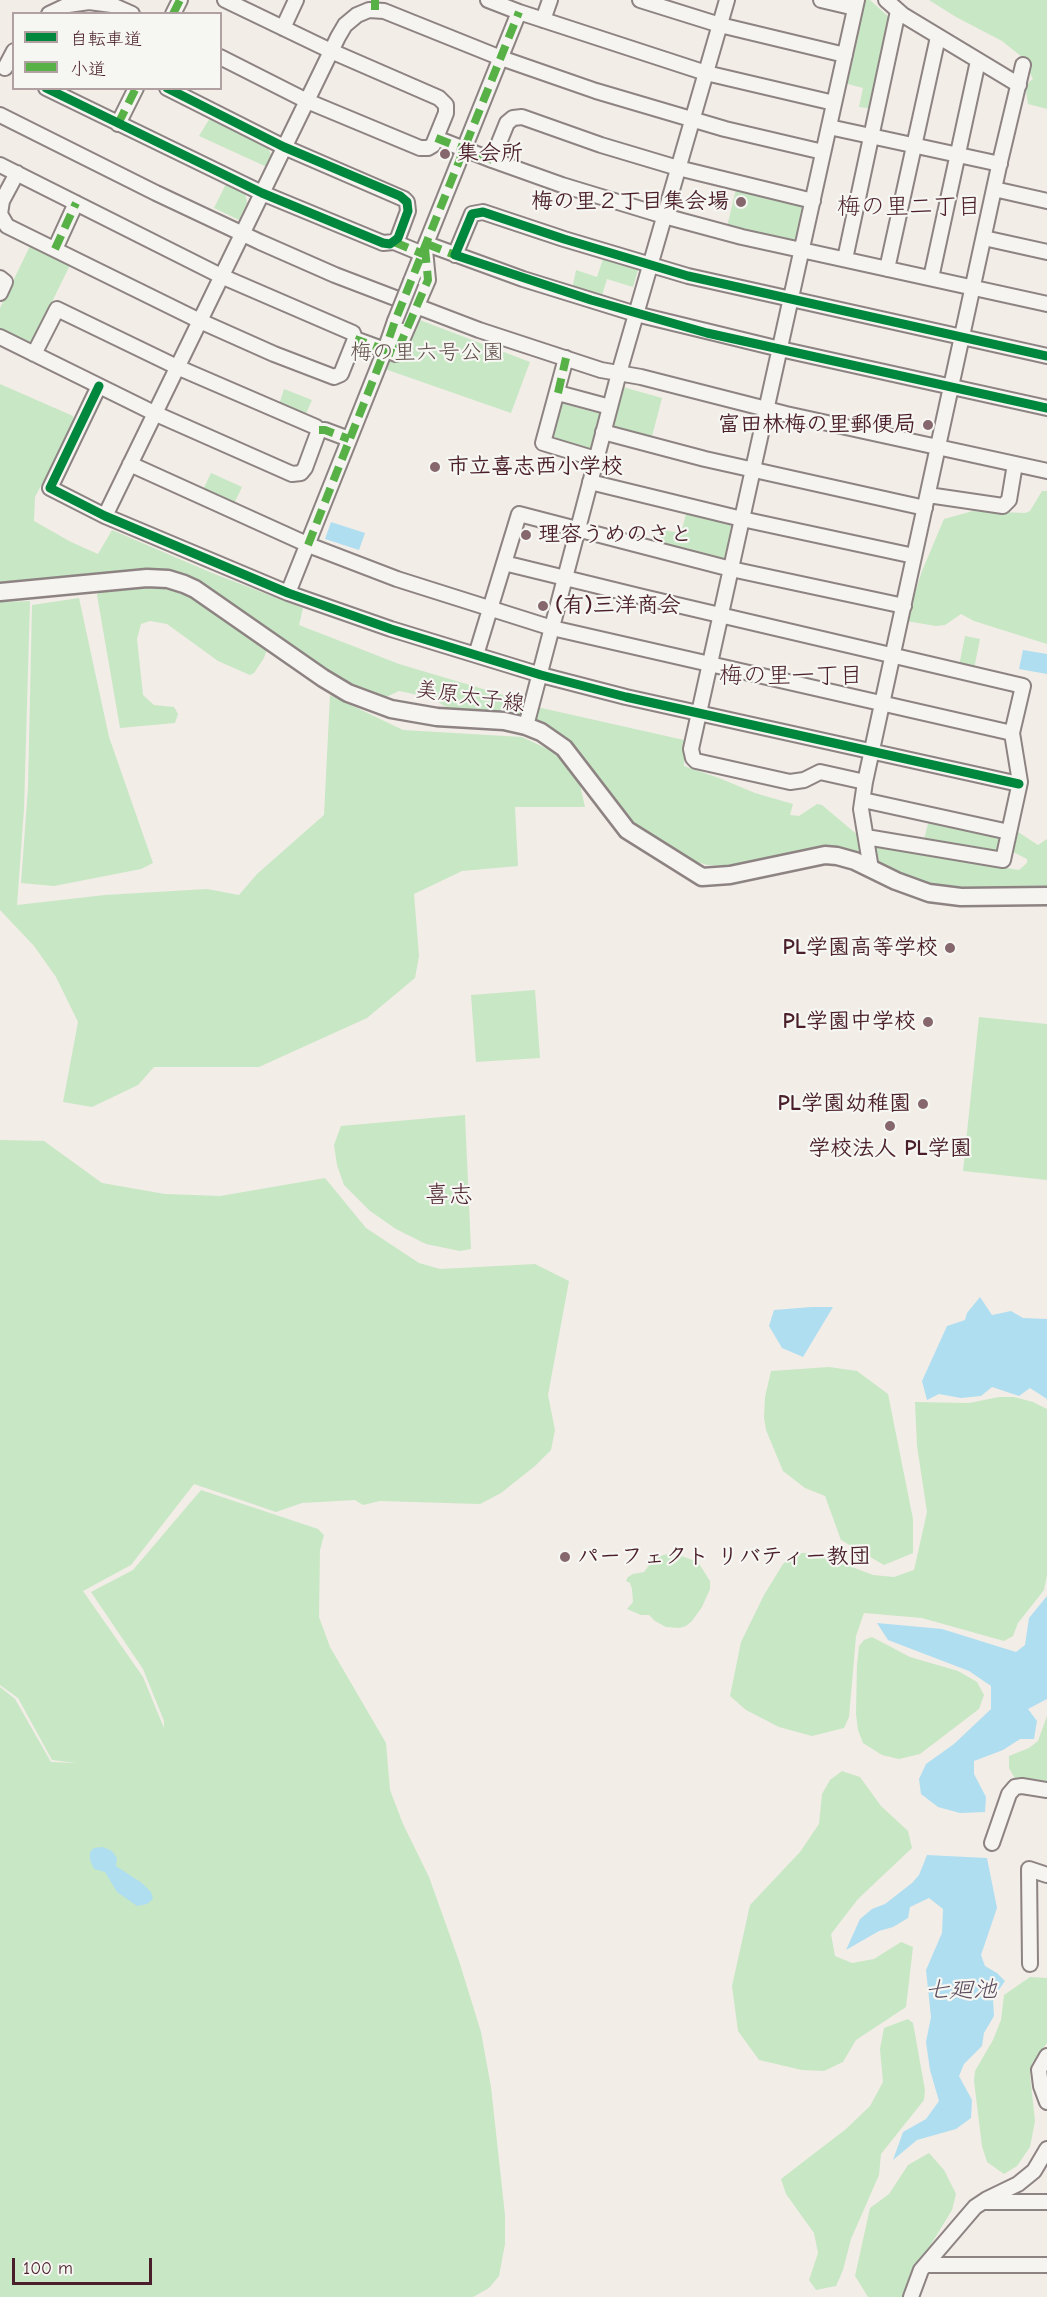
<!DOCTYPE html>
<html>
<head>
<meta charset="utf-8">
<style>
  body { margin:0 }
  #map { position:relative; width:1047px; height:2297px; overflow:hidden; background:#f2ede7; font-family:"Comic Neue","Klee One",sans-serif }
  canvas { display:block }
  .legend { position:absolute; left:12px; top:12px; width:210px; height:78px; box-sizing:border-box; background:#f6f6f2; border:2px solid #b1a0a2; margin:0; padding:8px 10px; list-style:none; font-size:18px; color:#4a1f2b }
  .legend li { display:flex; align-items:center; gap:12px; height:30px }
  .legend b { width:30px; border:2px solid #b1a0a2 }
  .scale { position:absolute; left:12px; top:2258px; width:140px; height:27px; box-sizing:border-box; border:3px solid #4a1f2b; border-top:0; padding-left:8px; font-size:18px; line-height:21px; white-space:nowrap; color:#4a1f2b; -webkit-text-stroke:4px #f6f6f2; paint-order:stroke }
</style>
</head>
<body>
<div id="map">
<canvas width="1047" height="2297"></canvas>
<ul class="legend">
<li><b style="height:8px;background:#00873e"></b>自転車道</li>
<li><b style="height:8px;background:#57b146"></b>小道</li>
</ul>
<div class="scale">100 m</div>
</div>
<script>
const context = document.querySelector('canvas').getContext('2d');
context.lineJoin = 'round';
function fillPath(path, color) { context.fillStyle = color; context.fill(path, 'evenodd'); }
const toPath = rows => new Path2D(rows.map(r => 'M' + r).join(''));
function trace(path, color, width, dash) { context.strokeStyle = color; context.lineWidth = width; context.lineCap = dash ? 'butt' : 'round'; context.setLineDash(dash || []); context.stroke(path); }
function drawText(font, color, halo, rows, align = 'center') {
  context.font = font + ' "Comic Neue","Klee One",sans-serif'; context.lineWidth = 4.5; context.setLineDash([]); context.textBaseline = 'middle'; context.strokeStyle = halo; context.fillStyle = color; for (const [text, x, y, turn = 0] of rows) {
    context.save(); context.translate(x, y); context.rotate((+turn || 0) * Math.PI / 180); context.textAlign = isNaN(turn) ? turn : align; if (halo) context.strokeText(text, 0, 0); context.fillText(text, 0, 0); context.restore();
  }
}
fillPath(toPath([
  [862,0,870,0,891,19,873,109,859,107,863,88,844,83],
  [929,0,1047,0,1047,109,1028,104,1025,85,1033,79,1022,57,1002,41,956,17],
  [210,118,268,147,272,158,267,167,199,136],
  [226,184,245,193,247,203,239,220,214,208],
  [736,189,804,206,794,245,727,227],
  [30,246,70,265,31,345,0,330,0,308],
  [603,259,638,270,633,287,607,279,601,299,572,290,576,270,597,277],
  [404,314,530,362,511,413,382,368],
  [0,384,73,416,74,423,35,497,34,521,71,542,98,554,112,530,212,573,303,608,299,625,399,664,527,702,524,718,457,710,444,706,433,698,399,691,384,698,370,694,287,646,213,595,136,573,104,572,0,586],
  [623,387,662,398,651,440,611,429],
  [284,389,312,400,305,416,279,405],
  [560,403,602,414,591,451,550,440],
  [211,473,242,487,233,506,202,492],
  [1042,491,1047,491,1047,644,974,621,961,614,945,625,936,626,906,621,922,571,944,519,973,511,1025,513,1030,511],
  [687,510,736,521,727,564,658,548,663,530,681,533],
  [143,586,181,591,267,649,264,658,254,673,250,675,218,661,167,624,150,621,141,624,137,639,143,695,154,705,174,707,178,714,175,723,120,728,97,595,99,590],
  [79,598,109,737,153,863,141,869,54,886,21,883,28,788,32,605],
  [30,601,24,809,17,905,105,895,207,889,239,895,257,874,324,815,330,695,403,730,522,737,556,753,580,785,585,807,515,807,518,866,462,871,414,894,419,956,415,978,367,1018,259,1067,154,1067,138,1085,92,1107,63,1102,78,1022,56,977,34,946,0,910,0,602],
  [965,636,980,639,974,669,959,666],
  [537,707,684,740,684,766,719,778,755,793,793,804,790,815,799,816,817,804,822,805,860,837,863,858,758,862,730,866,707,865,678,856,646,839,606,796,586,760,566,737,536,723,531,717],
  [929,819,1002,836,998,854,924,840],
  [1015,830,1038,845,1047,839,1047,892,944,892,878,867,874,846,1019,870,1027,863,1027,859,1009,850],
  [535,990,540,1058,476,1062,471,995],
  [979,1017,1047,1024,1047,1180,963,1171],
  [465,1115,471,1249,460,1251,426,1244,396,1229,370,1211,344,1185,337,1165,334,1145,341,1126],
  [0,1140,44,1141,102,1183,165,1194,220,1196,325,1178,366,1228,419,1263,440,1269,535,1264,569,1281,548,1395,555,1430,551,1450,535,1466,501,1493,480,1504,380,1501,363,1505,355,1500,302,1503,276,1512,194,1484,131,1565,83,1591,143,1677,164,1728,164,1721,143,1669,91,1592,133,1570,201,1490,318,1529,324,1535,320,1550,319,1617,330,1647,386,1743,390,1790,403,1824,429,1877,459,1961,481,2032,491,2087,505,2215,505,2244,499,2276,489,2288,473,2297,0,2297,0,1687,15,1699,51,1762,77,1763,52,1760,18,1698,0,1685],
  [829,1367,857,1371,888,1394,913,1519,913,1553,884,1565,841,1540,825,1496,805,1488,783,1471,766,1430,764,1417,765,1397,771,1371],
  [999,1397,1014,1397,1033,1402,1047,1409,1047,1575,1044,1590,1018,1623,1013,1636,1004,1641,922,1618,864,1613,856,1636,849,1717,844,1728,812,1736,779,1727,746,1710,730,1696,741,1642,764,1595,783,1564,797,1553,815,1553,873,1575,894,1577,914,1570,927,1512,917,1446,915,1402,969,1403],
  [673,1553,698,1562,710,1581,710,1589,702,1607,692,1621,686,1626,679,1628,666,1627,655,1621,649,1615,641,1615,627,1609,633,1602,632,1589,630,1583,626,1581,628,1577,633,1574,644,1572,653,1560,659,1556],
  [872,1637,910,1657,958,1671,977,1682,984,1695,979,1709,920,1754,899,1759,882,1755,863,1743,858,1730,856,1714,857,1665,859,1646,864,1640],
  [1047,1716,1047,1787,1017,1782,1009,1768,1009,1756,1029,1748,1038,1741],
  [842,1771,860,1777,881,1806,908,1831,912,1848,858,1899,831,1934,835,1956,852,1963,874,1959,901,1942,913,1947,906,2007,856,2040,843,2062,824,2071,802,2070,759,2060,738,2031,732,1986,750,1905,800,1852,819,1824,822,1794,830,1780],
  [1030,1977,1047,1978,1047,2043,1032,2063,1030,2075,1035,2121,1030,2147,1017,2166,1004,2174,987,2162,982,2146,974,2081,975,2071,993,2040,1001,2020,1004,1995],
  [908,2019,913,2023,925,2090,924,2100,881,2154,879,2175,851,2239,843,2270,836,2286,816,2290,809,2280,818,2253,814,2233,786,2194,781,2179,846,2129,870,2106,883,2082,880,2049,884,2028],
  [929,2153,944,2170,956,2194,952,2210,908,2282,905,2297,868,2297,855,2276,870,2208,889,2194,908,2165]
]), '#c8e7c5');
fillPath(toPath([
  [331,522,365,533,359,550,325,539],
  [1023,650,1047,654,1047,674,1019,669],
  [980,1297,992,1315,1011,1311,1023,1318,1047,1319,1047,1399,1030,1388,1019,1396,992,1387,981,1396,961,1398,939,1394,927,1400,922,1381,947,1326,965,1320,967,1313],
  [811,1307,833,1307,803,1357,782,1348,769,1326,774,1310],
  [1047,1596,1047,1699,1028,1709,1037,1721,1034,1739,1020,1739,1003,1750,974,1761,974,1774,986,1797,985,1812,960,1813,938,1807,921,1794,919,1779,926,1764,954,1744,991,1709,991,1686,969,1671,888,1640,877,1623,942,1629,1016,1652,1025,1645,1029,1618],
  [103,1847,112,1851,117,1858,116,1866,142,1883,151,1892,153,1899,147,1904,137,1906,117,1892,105,1872,94,1869,90,1860,90,1852,94,1848],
  [927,1855,987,1858,997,1908,981,1955,985,1966,997,1973,1005,1981,993,1998,994,2016,984,2033,982,2046,964,2064,959,2076,972,2100,971,2118,956,2129,917,2140,893,2160,903,2132,926,2119,939,2101,930,2070,926,2042,931,2017,926,1970,942,1933,943,1909,929,1898,910,1907,908,1918,893,1927,879,1931,846,1950,860,1919,872,1909,885,1904,912,1883,919,1875]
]), '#b0def1');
const minor = toPath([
  [488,0,519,12,706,73,834,103],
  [640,0,720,25,845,55],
  [821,0,855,8],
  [857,0,691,749,693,758,696,761,790,782,804,780,820,772,865,782],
  [886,0,903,15,1019,85],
  [49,14,68,5,89,2,112,5,132,14],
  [173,14,180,0],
  [543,20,550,0],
  [283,28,296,0],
  [220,57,307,101,420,148,428,148,433,145,446,113,446,105,439,98,331,51,225,0],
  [5,68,14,51],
  [46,88,262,193,383,243,394,242,423,254],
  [167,88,284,147,404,199,407,202,408,211,398,238,394,242],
  [0,115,156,193,260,242,335,275,479,330,601,370,641,377,786,414,1047,471],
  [118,124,136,88],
  [829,127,1000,164],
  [436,138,492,160],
  [0,165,221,276,353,333,355,339,385,350,288,593],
  [17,173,2,201,0,214,7,226,200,321,274,354,334,377,341,374,355,339],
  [994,189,1047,201],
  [813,201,678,168,601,145,522,117,513,118,507,123,492,160,562,185,664,216,742,237,1047,304],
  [984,238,1047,252],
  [427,244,523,279,636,314,780,349,1047,408],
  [55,249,76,203],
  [455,255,472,214,483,212,564,239,688,276,1047,356],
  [845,259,898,11],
  [887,269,938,37],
  [0,278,5,282,0,293],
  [931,278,978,61],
  [411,281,519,12],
  [395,321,385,350,396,354,428,280,425,250],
  [0,337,154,413,292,474,301,473,305,468,319,430],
  [34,354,57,309,177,367,316,427,319,430,325,430,349,439],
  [566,358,543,443,596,459],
  [99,386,50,488,105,516,288,593,391,629,541,675,626,697,1019,784],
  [558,393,610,407],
  [603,432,705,459,925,508],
  [130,464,311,546,397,579,552,628,1012,733],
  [590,482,742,519,914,556],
  [928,495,1003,506,1009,500,1015,464],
  [105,516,338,37,345,25,357,15,369,10,384,11,501,58,596,91,725,129,823,152],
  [504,563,643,597,1023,686,1012,733,1020,782,1003,860,866,837],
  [476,655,519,514,731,569,904,606],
  [526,726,619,373,727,0],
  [863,800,1009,832],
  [871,869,861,809,865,782,999,166,1023,65],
  [992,1843,1009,1794,1015,1787,1022,1786,1047,1790],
  [1030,1964,1029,1869,1047,1875],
  [1047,2056,1039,2070,1041,2086,1047,2102],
  [984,2202,1047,2202],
  [926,2265,1047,2265],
  [911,2297,921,2270,975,2207,987,2199,1018,2184,1034,2171,1047,2149]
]);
const major = toPath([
  [0,592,147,578,168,579,184,584,195,589,323,678,348,693,391,709,437,717,504,721,526,726,541,732,564,748,627,830,702,877,730,875,825,855,837,856,855,861,896,881,929,893,961,897,1047,896]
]);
trace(minor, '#8e8383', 18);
trace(major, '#8e8383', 21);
trace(minor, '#f5f4f1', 14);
trace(major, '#f5f4f1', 16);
const minorBridge = toPath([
  [395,321,411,281]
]);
trace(minorBridge, '#8e8383', 18, []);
trace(minorBridge, '#f5f4f1', 14);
trace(toPath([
  [375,0,375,10],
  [173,14,180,0],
  [118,124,136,88],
  [436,138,492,160],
  [394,242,423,254],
  [427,244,455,255],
  [425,248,428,280,396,354,385,350,395,321,519,12],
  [55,249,76,203],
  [558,393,566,358],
  [319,430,325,430,349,439],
  [308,545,385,350,355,339]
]), '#57b146', 8, [15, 8]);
trace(toPath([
  [46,88,262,193,383,243,390,244,398,238,408,211,407,202,400,196,284,147,167,88],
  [1047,356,688,276,564,239,483,212,472,214,455,255,591,300,707,333,1047,408],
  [99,386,50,488,105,516,288,593,391,629,541,675,626,697,1019,784]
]), '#00873e', 9);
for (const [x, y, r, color] of [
  [445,154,6,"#85676d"],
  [741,202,6,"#85676d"],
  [928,425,6,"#85676d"],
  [435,467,6,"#85676d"],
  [526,535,6,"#85676d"],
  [543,606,6,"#85676d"],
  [950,948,6,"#85676d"],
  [928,1022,6,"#85676d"],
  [923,1104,6,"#85676d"],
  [890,1126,6,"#85676d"],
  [565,1557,6,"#85676d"]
]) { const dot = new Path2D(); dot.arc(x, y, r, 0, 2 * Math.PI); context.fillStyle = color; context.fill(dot); trace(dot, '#f6f6f2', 2); }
drawText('bold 22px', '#4a1f2b', '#f6f6f2', [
  ["集会所",457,154],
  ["梅の里２丁目集会場",729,202,"right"],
  ["富田林梅の里郵便局",916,425,"right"],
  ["市立喜志西小学校",447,467],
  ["理容うめのさと",538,535],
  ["(有)三洋商会",555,606],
  ["PL学園高等学校",938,948,"right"],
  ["PL学園中学校",916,1022,"right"],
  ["PL学園幼稚園",911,1104,"right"],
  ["学校法人 PL学園",890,1149,"center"],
  ["パーフェクト リバティー教団",577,1557]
], 'left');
drawText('22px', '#61504a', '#f6f6f2', [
  ["梅の里六号公園",427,353]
]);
drawText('22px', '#4a1f2b', '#f6f6f2', [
  ["美原太子線",470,697,8]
]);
drawText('24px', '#4a1f2b', '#f6f6f2', [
  ["梅の里二丁目",909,207],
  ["梅の里一丁目",791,676],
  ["喜志",449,1195]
]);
drawText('italic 24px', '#5c4d5e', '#f6f6f2', [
  ["七廻池",961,1990]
]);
</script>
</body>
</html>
